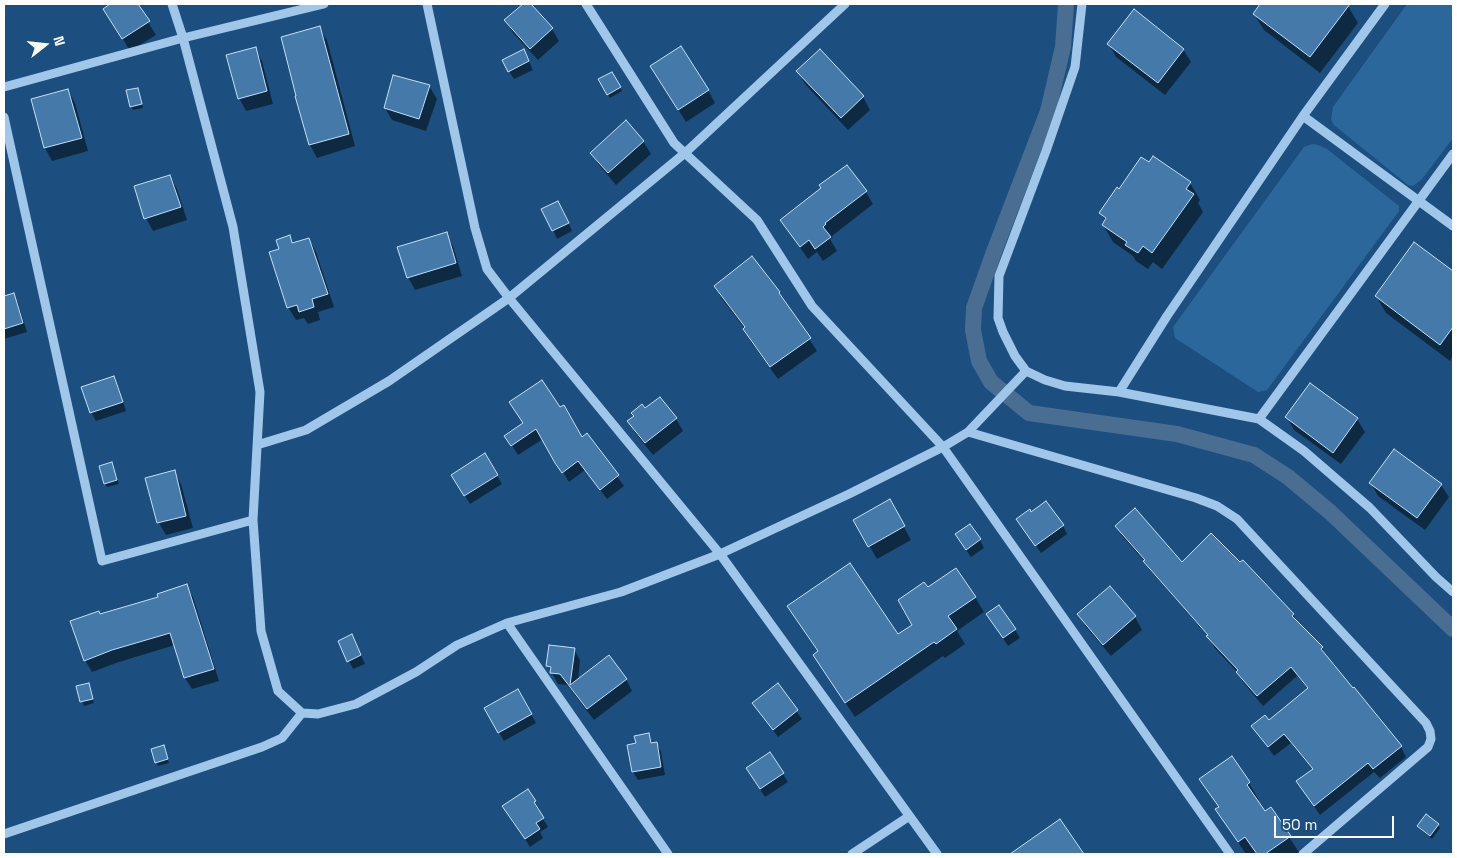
<!DOCTYPE html>
<html>
<head>
<meta charset="utf-8">
<style>
  body { margin:0 }
  #map { position:relative; width:1457px; height:858px; overflow:hidden; background:#1c4f7f; font-family:"Space Grotesk",sans-serif }
  canvas { display:block }
  .frame { position:absolute; inset:0; border:5px solid #fff; pointer-events:none }
  .north { position:absolute; left:20px; top:20px; width:50px; height:50px; -webkit-text-stroke:4px #1c4f7f; paint-order:stroke; rotate:74deg; font-size:14px; font-weight:700; line-height:20px; text-align:center; color:#fff }
  .north::after { content:''; display:block; margin:auto; width:18px; height:22px; background:#fff; clip-path:polygon(50% 0,100% 100%,50% 72%,0 100%) }
  .scale { position:absolute; left:1274px; top:816px; width:120px; height:22px; box-sizing:border-box; border:2px solid #fff; border-top:0; padding-left:6px; font-size:15px; line-height:18px; white-space:nowrap; color:#fff; -webkit-text-stroke:4px #1c4f7f; paint-order:stroke }
</style>
</head>
<body>
<div id="map">
<canvas width="1457" height="858"></canvas>
<div class="frame"></div>
<div class="north">N</div>
<div class="scale">50 m</div>
</div>
<script>
const context = document.querySelector('canvas').getContext('2d');
context.lineJoin = 'round';
function fillPath(path, color) { context.fillStyle = color; context.fill(path, 'evenodd'); }
const toPath = rows => new Path2D(rows.map(r => 'M' + r).join(''));
function trace(path, color, width, dash) { context.strokeStyle = color; context.lineWidth = width; context.lineCap = dash ? 'butt' : 'round'; context.setLineDash(dash || []); context.stroke(path); }
fillPath(toPath([
  [1407,4,1453,4,1453,138,1422,179,1413,186,1408,185,1334,125,1331,119,1333,107],
  [1312,144,1318,145,1327,149,1399,206,1399,211,1267,390,1258,392,1175,338,1173,327,1304,147]
]), '#2c679c');
fillPath(toPath([
  [113,4,137,4,156,35,130,51,105,9],
  [525,4,529,4,552,29,559,41,538,60,513,33,506,21],
  [1261,4,1345,4,1348,6,1358,23,1320,73,1264,30,1254,14],
  [319,28,327,40,355,146,317,158,310,145,296,97],
  [1109,44,1183,49,1191,62,1165,95,1116,57],
  [255,48,262,61,273,104,246,111,239,98],
  [528,59,533,70,514,79,509,71],
  [798,72,863,97,870,110,848,130,805,84],
  [612,73,622,91,610,98,600,80],
  [659,79,708,90,715,103,686,122],
  [429,86,437,99,426,131,392,120,385,108],
  [137,89,143,108,133,110,131,106],
  [68,90,75,103,88,151,52,161,45,148,32,100],
  [643,141,651,154,616,185,599,165,592,153],
  [170,176,177,189,187,220,153,231,146,218],
  [1190,183,1200,200,1198,203,1203,212,1162,269,1153,262,1148,269,1136,261,1133,256,1113,242,1103,225,1106,222,1101,213,1120,190],
  [866,192,873,204,832,236,833,237,830,239,837,251,823,261,817,252,808,259,782,221],
  [563,210,572,231,557,239,553,230],
  [446,234,453,246,462,276,415,290,408,277],
  [289,237,293,244,309,239,316,252,334,307,318,312,320,320,308,324,304,318,296,320,288,307,280,250],
  [1414,244,1453,272,1453,356,1450,361,1386,313,1376,296],
  [715,286,779,293,817,351,778,379,751,342,744,330,745,329,722,299],
  [13,295,18,303,27,332,4,339,4,298],
  [114,378,118,386,126,411,96,421,91,412],
  [1311,385,1357,419,1365,432,1341,464,1294,430,1287,417],
  [645,410,676,419,683,431,653,455,636,434,629,422],
  [524,424,582,439,587,435,624,486,607,499,585,470,569,482,543,439,518,455,506,436],
  [485,455,502,484,470,504,452,475],
  [112,464,119,484,107,487,105,484],
  [174,472,181,484,193,528,166,535,159,523,147,479],
  [1371,483,1441,485,1449,497,1425,530,1378,496],
  [890,501,911,540,877,559,855,521],
  [1031,514,1063,526,1067,534,1041,553,1023,527],
  [1117,526,1182,564,1293,614,1298,624,1322,648,1327,658,1401,747,1406,757,1380,778,1374,772,1320,815,1297,781,1313,770,1291,743,1274,756,1253,726,1269,721,1308,689,1297,676,1263,706,1243,682,1237,672,1214,647,1208,636,1151,571,1146,563,1122,536],
  [980,540,984,548,971,557,961,543],
  [186,586,193,597,219,681,192,689,185,678,175,645,119,662,92,672,85,660,100,615,160,598],
  [1110,588,1135,617,1142,630,1111,656,1086,627,1079,614],
  [928,589,975,597,984,612,957,631,965,644,945,658,943,656,855,717,823,670,814,655,819,652,797,620,898,636,914,625],
  [987,614,1015,630,1020,638,1008,646],
  [356,644,365,664,353,669,349,661],
  [574,649,580,660,578,680,626,679,632,691,594,720,567,685,558,684,548,666],
  [777,685,802,719,778,737,753,703],
  [78,687,90,688,94,703,84,706],
  [518,690,536,723,504,741,486,709],
  [648,734,653,744,656,743,661,752,665,775,638,780,633,772,637,744],
  [164,747,169,763,158,766,156,762],
  [770,754,788,782,765,797,752,777],
  [1232,758,1249,783,1259,800,1257,801,1265,813,1271,809,1300,854,1246,854,1227,826,1217,810,1219,808,1201,779],
  [527,790,540,810,538,811,548,827,540,832,543,838,530,847,509,814],
  [1059,821,1082,854,1012,854],
  [1438,825,1440,828,1432,839,1421,830,1418,826]
]), '#0007');
trace(toPath([
  [1066,4,1063,47,1048,111,995,249,974,308,973,330,979,361,991,382,1029,413,1177,434,1254,455,1288,477,1330,512,1453,629]
]), '#496e92', 16);
const building = toPath([
  [110,4,138,4,150,21,122,39,103,9,110,4],
  [523,4,531,4,553,28,530,49,504,20,523,4],
  [1260,4,1350,4,1310,57,1253,14,1260,4],
  [1134,9,1184,49,1158,83,1107,44,1134,9],
  [320,26,349,134,309,145,295,96,296,96,281,37,320,26],
  [681,46,709,90,678,110,650,66,681,46],
  [256,47,267,91,238,99,226,55,256,47],
  [524,49,529,61,508,72,502,60,524,49],
  [820,49,864,96,841,118,796,71,820,49],
  [612,72,621,87,607,95,598,79,612,72],
  [393,75,430,85,419,119,384,108,393,75],
  [138,88,142,104,130,107,126,90,138,88],
  [68,89,82,138,44,148,31,99,68,89],
  [626,120,644,141,608,173,590,153,626,120],
  [1153,156,1191,182,1186,189,1194,194,1152,253,1143,246,1138,253,1125,245,1127,242,1102,225,1106,218,1099,213,1117,187,1119,189,1141,157,1149,162,1153,156],
  [847,165,867,191,825,223,826,224,823,227,831,237,815,249,809,240,800,247,780,220,821,188,819,185,847,165],
  [170,175,181,207,144,219,134,186,170,175],
  [558,201,569,223,552,231,541,209,558,201],
  [447,232,456,263,407,278,397,247,447,232],
  [290,235,292,243,309,238,328,294,312,299,314,307,299,312,297,305,287,308,269,252,279,249,276,240,290,235],
  [1414,242,1453,271,1453,327,1440,345,1375,296,1414,242],
  [752,256,780,292,779,293,811,338,770,367,743,329,745,327,714,286,752,256],
  [14,293,23,323,4,329,4,296,14,293],
  [114,376,123,402,90,413,81,387,114,376],
  [542,380,560,407,564,405,582,437,587,433,619,475,600,490,578,461,562,473,555,463,536,429,511,446,504,436,523,423,509,402,542,380],
  [1310,383,1358,418,1333,453,1285,417,1310,383],
  [660,397,677,418,645,443,627,421,634,416,631,413,642,404,645,408,660,397],
  [1394,449,1442,484,1417,518,1369,483,1394,449],
  [485,453,498,475,464,496,451,475,485,453],
  [112,462,117,480,104,484,99,466,112,462],
  [175,470,186,516,157,523,145,478,175,470],
  [890,499,905,526,868,547,853,520,890,499],
  [1046,501,1064,525,1035,546,1016,519,1030,509,1031,512,1046,501],
  [1135,508,1182,562,1211,533,1240,562,1243,560,1294,614,1292,616,1323,647,1321,649,1353,688,1354,687,1402,746,1373,769,1368,763,1314,806,1296,781,1313,769,1295,747,1284,734,1268,747,1251,726,1265,715,1269,720,1308,688,1291,667,1257,696,1236,672,1238,670,1206,636,1208,635,1143,561,1145,560,1115,526,1135,508],
  [970,524,981,539,966,550,955,534,970,524],
  [850,563,898,634,912,625,898,600,924,582,928,587,956,568,976,597,948,616,957,629,936,644,934,642,845,703,813,655,818,651,787,606,850,563],
  [187,584,214,669,184,678,170,633,112,650,84,661,70,621,99,611,100,614,158,597,157,594,187,584],
  [1110,586,1136,616,1103,645,1077,614,1110,586],
  [999,605,1016,629,1003,638,986,614,999,605],
  [352,634,361,655,347,662,338,641,352,634],
  [549,645,575,648,570,685,609,655,627,679,587,709,560,674,550,673,551,667,546,666,549,645],
  [89,683,93,699,80,702,76,686,89,683],
  [778,683,798,710,773,730,752,703,778,683],
  [518,689,532,714,498,733,484,708,518,689],
  [649,733,651,743,657,742,661,767,632,772,627,745,636,743,634,736,649,733],
  [164,745,168,759,155,763,151,749,164,745],
  [770,752,784,773,760,789,746,768,770,752],
  [1232,756,1250,782,1247,785,1265,811,1271,807,1291,836,1265,854,1257,854,1245,837,1238,842,1215,809,1219,807,1199,779,1232,756],
  [528,789,536,801,534,802,544,818,536,823,540,829,525,839,502,806,528,789],
  [1426,814,1439,824,1430,836,1417,826,1426,814],
  [1060,819,1084,854,1010,854,1060,819]
]);
fillPath(building, '#4479a9');
trace(building, '#c4dff7', 1);
trace(toPath([
  [172,4,183,38,233,227,260,392,253,520,261,631,278,691,302,713,318,714,356,704,416,672,457,645,507,623,621,592,720,554,849,494,943,447,968,432,1026,371],
  [427,4,475,228,487,269,509,298,720,554,937,854],
  [586,4,674,143,757,220,812,306,943,447,1230,854],
  [1082,4,1075,67,1046,151,999,276,998,318,1003,332,1015,356,1026,371,1045,380,1065,386,1119,392,1259,419,1304,451,1370,508,1436,577,1453,592],
  [4,87,183,38,324,4],
  [1303,116,1453,226],
  [4,117,102,561,253,520],
  [1119,392,1167,316,1303,116,1385,4],
  [1259,419,1453,154],
  [968,432,1196,498,1217,506,1237,519,1426,723,1430,731,1431,739,1428,747,1303,854],
  [257,445,306,430,389,381,509,298,685,153,845,4],
  [507,623,668,854],
  [4,834,262,747,282,738,302,713],
  [852,854,908,817]
]), '#a0c7e9', 9);
</script>
</body>
</html>
